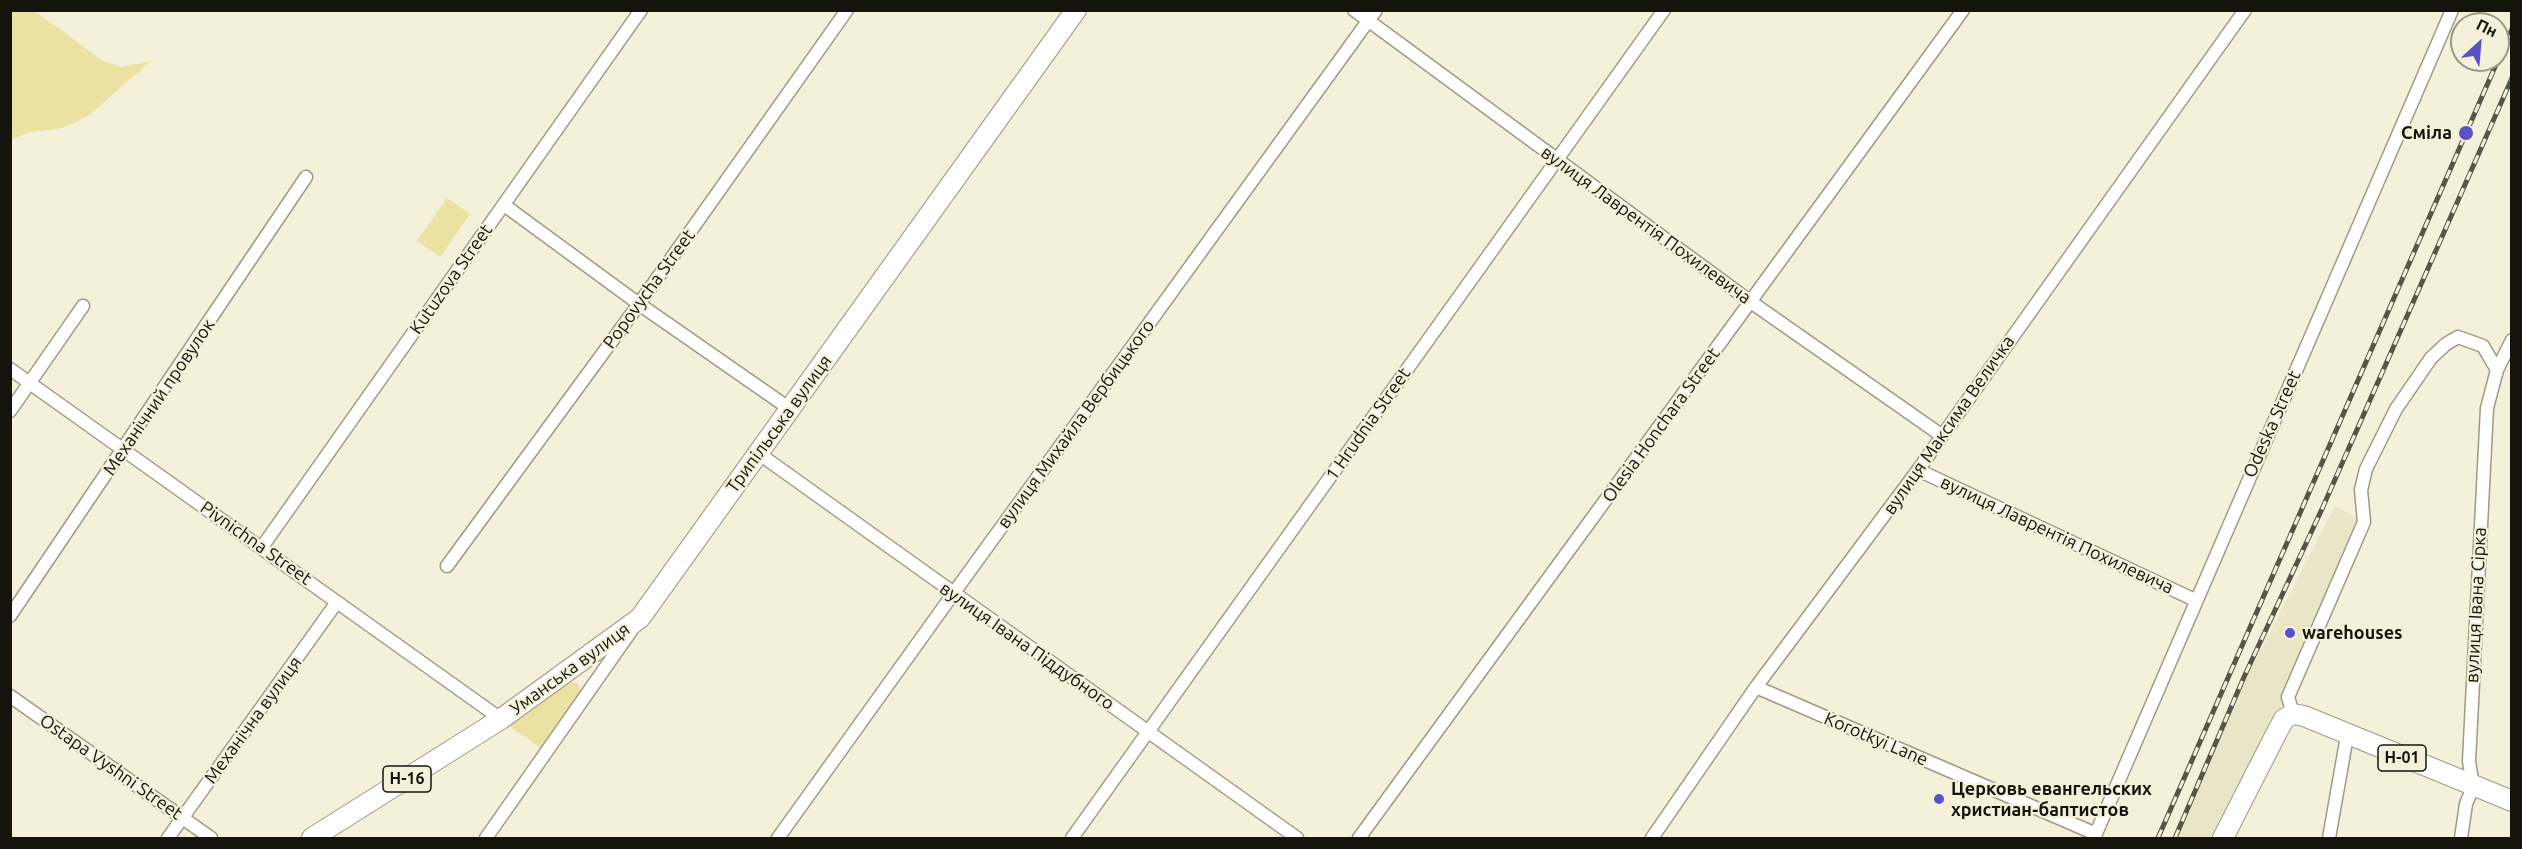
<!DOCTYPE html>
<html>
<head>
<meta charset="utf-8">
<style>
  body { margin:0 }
  #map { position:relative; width:2522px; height:849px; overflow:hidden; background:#f4f0d9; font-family:Ubuntu,sans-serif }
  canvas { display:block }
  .frame { position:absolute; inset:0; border:12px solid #15140c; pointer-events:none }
  .north { position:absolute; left:2450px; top:12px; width:60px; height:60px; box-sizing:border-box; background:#f4f0d9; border:2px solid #9b9887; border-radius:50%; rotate:26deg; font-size:16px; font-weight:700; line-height:24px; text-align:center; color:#15140c }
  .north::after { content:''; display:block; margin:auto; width:21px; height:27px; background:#5752c9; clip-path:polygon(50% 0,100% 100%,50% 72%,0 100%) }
</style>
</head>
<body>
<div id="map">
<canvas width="2522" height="849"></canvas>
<div class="frame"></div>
<div class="north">Пн</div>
</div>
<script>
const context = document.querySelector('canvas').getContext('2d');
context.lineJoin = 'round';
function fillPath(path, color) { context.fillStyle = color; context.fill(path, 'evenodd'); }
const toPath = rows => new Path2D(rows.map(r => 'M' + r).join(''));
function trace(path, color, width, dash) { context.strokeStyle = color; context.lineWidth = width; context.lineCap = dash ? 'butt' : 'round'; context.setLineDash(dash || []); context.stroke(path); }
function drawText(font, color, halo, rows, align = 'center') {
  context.font = font + ' Ubuntu,sans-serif'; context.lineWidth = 4.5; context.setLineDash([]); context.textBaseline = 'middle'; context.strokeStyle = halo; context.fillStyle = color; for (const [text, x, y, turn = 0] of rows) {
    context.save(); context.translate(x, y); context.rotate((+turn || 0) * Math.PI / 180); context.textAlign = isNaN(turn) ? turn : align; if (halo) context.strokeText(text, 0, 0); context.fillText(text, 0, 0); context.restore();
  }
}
fillPath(toPath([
  [2335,506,2363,521,2286,697,2275,731,2221,838,2178,838,2248,675]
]), '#eae5c6');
fillPath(toPath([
  [11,10,35,11,101,60,121,67,151,61,88,116,63,128,30,132,11,140],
  [447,198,470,214,440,257,417,241],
  [571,682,577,683,581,691,543,750,506,723,565,683]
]), '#ebe1a1');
const street = toPath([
  [1354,10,1751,302,1941,435],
  [504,205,639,304,790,409],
  [10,369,501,719],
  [10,411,83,306],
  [758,453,1297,838],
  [1918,470,2195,600],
  [262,547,641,10],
  [447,566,639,304,847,10],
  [10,616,306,177],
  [1756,687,2096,834],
  [10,696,211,838],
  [2293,714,2288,697,2364,522,2361,490,2366,469,2396,409,2431,358,2446,344,2458,337,2483,346,2497,370,2512,340],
  [168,838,337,602],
  [486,838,631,631],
  [778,838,953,594,1376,10],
  [1072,838,1664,10],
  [1359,838,1963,10],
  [1652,838,1756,687,1918,470,2245,10],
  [2094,838,2452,10],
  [2329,838,2347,736],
  [2461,838,2466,804,2473,787,2469,761,2487,408,2497,370]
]);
const primary = toPath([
  [312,838,501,719,640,618,1076,10],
  [2223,838,2277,732,2284,719,2293,714,2304,716,2512,801]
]);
trace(street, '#9e9a85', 15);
trace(primary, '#9e9a85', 22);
trace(street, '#fff', 12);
trace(primary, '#fff', 20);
const rail = toPath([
  [2498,60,2512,29],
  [2158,838,2498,60],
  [2175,838,2244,677,2322,509,2512,78]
]);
trace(rail, '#575549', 5);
trace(rail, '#f4f0d9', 3, [9]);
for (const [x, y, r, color] of [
  [2466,133,8,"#5752c9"],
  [2290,633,6,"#5752c9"],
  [1939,799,6,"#5752c9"]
]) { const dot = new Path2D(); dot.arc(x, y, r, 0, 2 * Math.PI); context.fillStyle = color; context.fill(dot); trace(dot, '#f4f0d9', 2); }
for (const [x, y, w] of [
  [2402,758,48],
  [407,779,48]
]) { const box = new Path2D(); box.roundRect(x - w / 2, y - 13, w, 26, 4.5); context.fillStyle = '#f4f0d9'; context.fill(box); trace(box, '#15140c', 1.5); }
drawText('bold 16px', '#15140c', null, [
  ["Н-01",2402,758],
  ["Н-16",407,779]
]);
drawText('bold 18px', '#15140c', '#f4f0d9', [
  ["Сміла",2452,133,"right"],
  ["warehouses",2302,633],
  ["Церковь евангельских",1951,789],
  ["христиан-баптистов",1951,810]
], 'left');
drawText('18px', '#15140c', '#f4f0d9', [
  ["вулиця Лаврентія Похилевича",1646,225,36],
  ["Kutuzova Street",451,279,-55],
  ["Popovycha Street",649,289,-54],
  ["Механічний провулок",159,397,-56],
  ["Трипільська вулиця",779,424,-54],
  ["вулиця Михайла Вербицького",1076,424,-54],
  ["1 Hrudnia Street",1368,424,-55],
  ["Odeska Street",2272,424,-66],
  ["Olesia Honchara Street",1661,425,-54],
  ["вулиця Максима Величка",1949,425,-55],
  ["вулиця Лаврентія Похилевича",2057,535,25],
  ["Pivnichna Street",256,543,35],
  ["вулиця Івана Сірка",2476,605,-87],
  ["вулиця Івана Піддубного",1027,646,35],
  ["Уманська вулиця",570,669,-36],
  ["Механічна вулиця",253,720,-54],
  ["Korotkyi Lane",1876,739,23],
  ["Ostapa Vyshni Street",111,767,35]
]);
</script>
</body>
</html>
